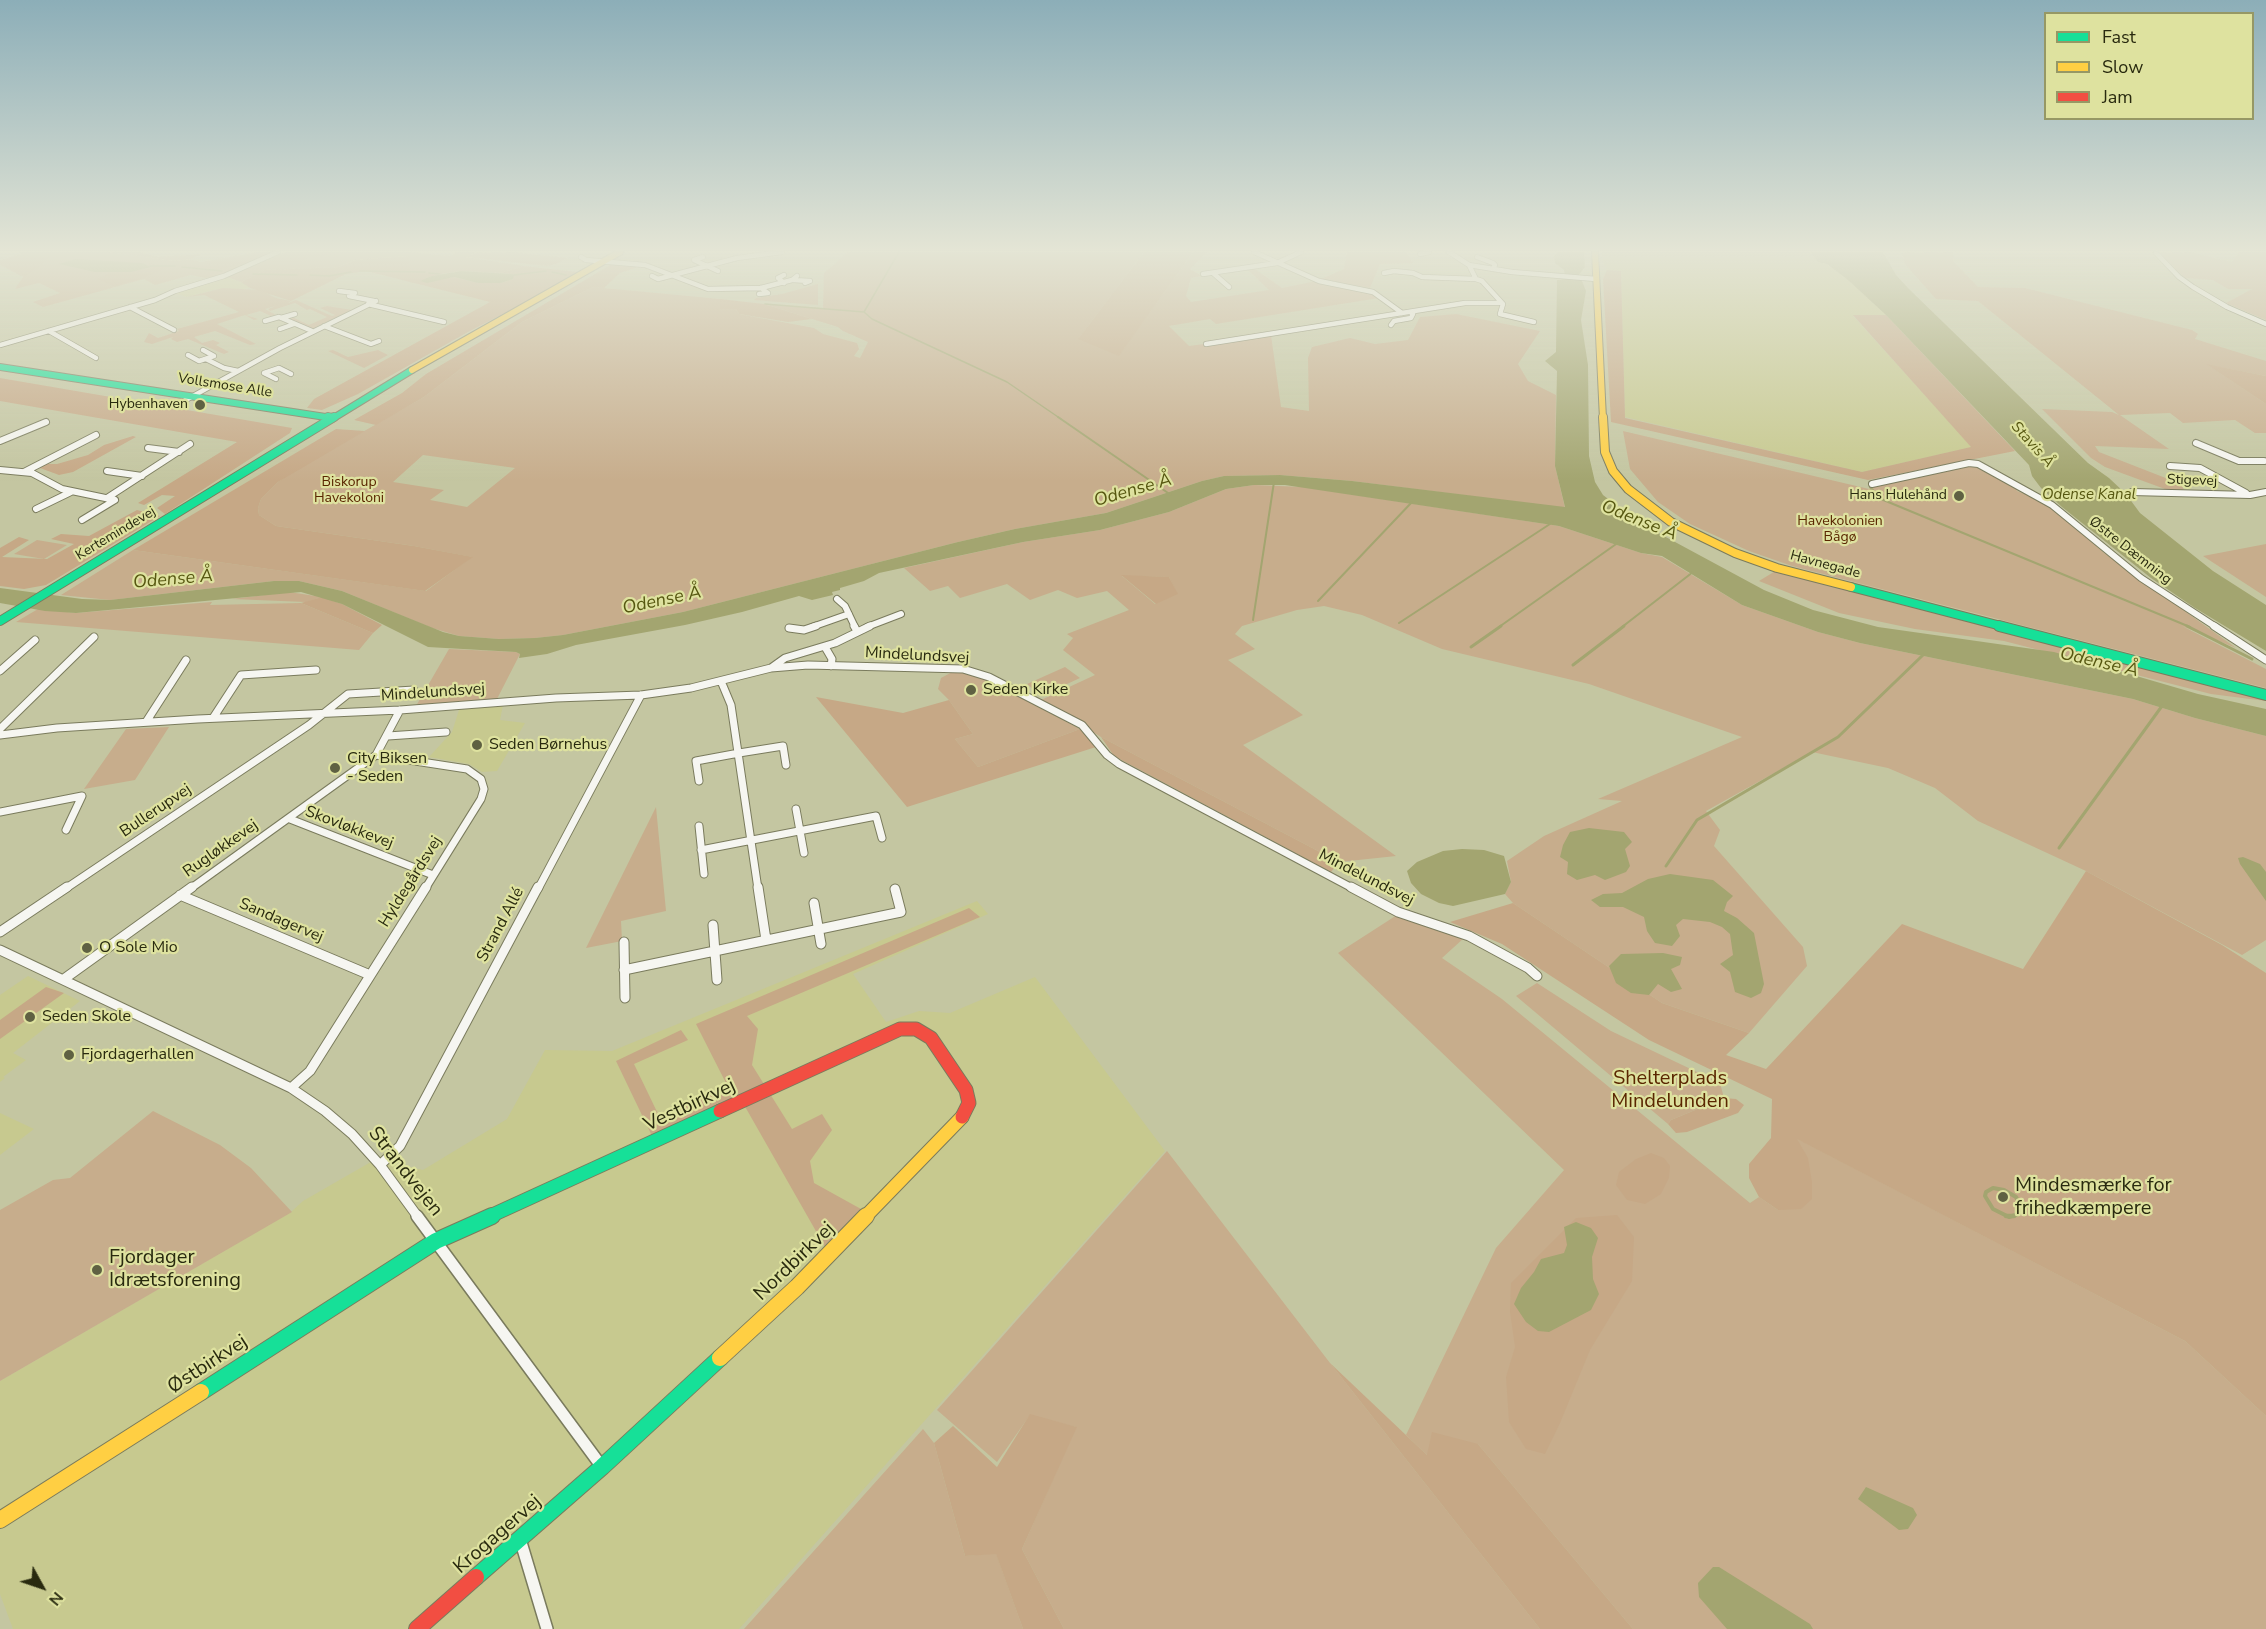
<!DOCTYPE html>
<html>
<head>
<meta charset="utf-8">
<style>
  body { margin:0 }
  #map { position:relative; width:2266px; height:1629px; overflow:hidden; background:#c4c6a1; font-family:"Nunito Sans",sans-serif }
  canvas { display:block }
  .legend { position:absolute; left:2044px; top:12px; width:210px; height:108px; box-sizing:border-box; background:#dee29f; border:2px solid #969865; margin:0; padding:8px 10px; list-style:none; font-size:18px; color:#292a0f }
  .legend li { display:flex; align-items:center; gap:12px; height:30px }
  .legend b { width:30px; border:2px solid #969865 }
  .north { position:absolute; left:12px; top:1557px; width:60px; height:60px; -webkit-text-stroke:4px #dee29f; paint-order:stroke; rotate:130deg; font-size:16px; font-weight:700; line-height:24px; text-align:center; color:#292a0f }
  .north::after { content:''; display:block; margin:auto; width:21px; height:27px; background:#292a0f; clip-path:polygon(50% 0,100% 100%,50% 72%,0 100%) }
</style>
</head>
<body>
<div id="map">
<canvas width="2266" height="1629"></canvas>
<ul class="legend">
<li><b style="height:8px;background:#16e098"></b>Fast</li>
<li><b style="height:8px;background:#ffcf43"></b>Slow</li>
<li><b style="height:8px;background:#f24e42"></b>Jam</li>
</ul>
<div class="north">N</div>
</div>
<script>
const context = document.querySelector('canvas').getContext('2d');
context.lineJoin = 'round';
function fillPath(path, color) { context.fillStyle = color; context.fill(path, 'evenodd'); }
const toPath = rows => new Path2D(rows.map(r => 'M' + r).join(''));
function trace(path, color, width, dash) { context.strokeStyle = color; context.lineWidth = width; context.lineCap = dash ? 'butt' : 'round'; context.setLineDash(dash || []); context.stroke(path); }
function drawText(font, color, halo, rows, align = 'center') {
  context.font = font + ' "Nunito Sans",sans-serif'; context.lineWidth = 4.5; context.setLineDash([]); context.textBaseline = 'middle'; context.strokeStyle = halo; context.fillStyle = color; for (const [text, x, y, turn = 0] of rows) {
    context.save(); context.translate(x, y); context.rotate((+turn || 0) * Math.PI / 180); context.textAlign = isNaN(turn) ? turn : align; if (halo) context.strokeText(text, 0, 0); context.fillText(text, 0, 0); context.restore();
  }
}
fillPath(toPath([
  [1602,252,1810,252,1818,262,1827,264,1848,280,1886,315,1853,316,1972,447,1862,472,1625,417,1621,271,1607,270,1602,260],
  [228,277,251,287,241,290,217,289,187,297,175,293],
  [503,705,500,720,525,723,497,771,482,772,469,764,429,757,452,732,459,710],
  [977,901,988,914,853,974,886,1022,919,1011,950,1013,1035,977,1165,1151,739,1629,13,1629,0,1594,0,1381,291,1212,303,1201,376,1159,423,1170,507,1119,545,1050,612,1051],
  [28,976,80,1001,13,1053,26,1060,3,1077,5,1078,0,1082,0,995],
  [0,1113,34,1129,0,1155]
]), '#c7c98f');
fillPath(toPath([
  [19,252,108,252,174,261,191,259,201,262,257,252,271,252,221,276,205,278,191,275,155,285,144,279,43,307,33,302,60,293,39,283,15,289,23,277,0,265,0,260,21,254],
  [285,252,410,252,450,256,457,252,475,252,466,257,524,266,501,273,461,271,440,274,415,274,408,270,407,256,355,260,339,267,265,270,241,282,228,277],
  [851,252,1144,252,1079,338,1119,355,1193,252,1207,252,1190,269,1202,276,1191,278,1186,296,1191,302,1269,290,1248,270,1255,269,1282,288,1316,281,1372,293,1379,298,1216,324,1210,319,1169,326,1189,346,1271,335,1281,407,1309,411,1308,358,1312,347,1350,338,1375,344,1408,340,1420,317,1456,314,1540,331,1518,364,1528,381,1556,395,1555,466,1565,508,1352,481,1280,475,1224,476,1202,481,1106,513,1015,529,958,542,683,612,563,635,535,638,499,639,459,636,432,628,342,591,299,581,274,581,110,600,61,595,133,550,426,591,472,557,414,546,276,526,259,515,258,508,261,499,278,482,294,471,424,397,522,322,593,287,720,299,720,309,736,309,739,314,814,328,823,334,857,343,859,349,854,356,860,358,868,342,843,331,838,327,764,304,823,308,824,273,847,253],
  [423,455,515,468,467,507,430,500,444,490,393,482],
  [1347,252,1406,252,1413,263,1380,264,1370,288,1321,279,1344,269],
  [1953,252,1954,262,1978,287,2025,288,2192,330,2198,334,2195,339,2266,361,2266,376,2208,365,2266,404,2266,433,2255,433,2235,420,2183,423,2170,413,2120,415,2169,449,2095,446,2099,452,2181,484,2184,490,2165,489,2105,467,2091,458,2042,409,2112,412,2119,415,1978,301,1936,299,1905,264,1902,253],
  [2190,252,2232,262,2239,252,2266,252,2266,281,2264,283,2266,282,2266,320,2226,303,2252,289,2228,289,2213,280,2185,278,2159,253],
  [818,284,818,305,754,300,756,298,782,294],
  [223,288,260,290,276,298,291,301,288,303,296,300,332,316,335,315,320,308,327,306,352,310,312,329,289,319,294,318,309,325,327,317,310,309,307,310,295,303,270,311,268,309,276,306,265,309,276,315,271,316,260,311,246,315,258,319,254,320,245,315,217,324,256,344,250,345,215,331,194,337,202,343,213,340,220,343,216,345,229,352,224,354,188,339,177,342,171,339,173,337,152,344,144,342,149,333,158,338,179,331,177,329,239,312,204,295,187,297],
  [333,350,348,357,378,350,388,355,364,368,328,351],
  [1623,431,1869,489,1873,486,1974,465,2015,485,2017,491,2047,503,2103,552,2236,648,2182,626,2266,669,2266,688,1792,566,1749,551,1690,524,1658,502,1630,469],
  [1254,485,1303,487,1559,526,1641,553,1662,557,1742,605,1818,632,1860,643,2133,699,2195,718,2266,736,2266,940,2242,955,2086,871,1978,821,1935,788,1888,768,1812,752,1706,811,1720,830,1714,846,1803,947,1807,966,1749,1033,1662,1003,1513,903,1505,894,1511,882,1507,861,1544,836,1622,801,1598,799,1742,737,1589,684,1442,649,1362,615,1324,606,1297,610,1242,626,1235,634,1255,649,1228,660,1303,715,1243,745,1396,856,1339,862,1101,737,1041,700,1095,675,1063,650,1073,638,1067,634,1129,610,1107,591,1077,598,1058,590,1030,600,1007,584,960,598,948,586,930,591,904,568,1023,542,1100,530,1169,512,1226,489],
  [1122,576,1169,577,1177,594,1155,604],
  [37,540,67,545,44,559,14,554],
  [2266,544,2266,597,2203,556],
  [1777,570,1886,601,2266,698,2266,701,2211,694,2004,641,1915,629,1839,613,1759,581],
  [289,592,322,597,306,602,232,599],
  [212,602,210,605,301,603,373,633,359,650,16,622,38,609,76,613],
  [449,649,516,652,520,654,497,699,416,706],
  [1065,667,1080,678,1041,696,1027,684],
  [956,670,990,681,1080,729,978,767,955,739,973,734,949,700,938,689,941,678],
  [169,727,135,780,84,789,126,729],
  [656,807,666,911,621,921,622,941,586,948],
  [1397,915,1464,938,1442,958,1502,999,1750,1203,1759,1197,1778,1210,1796,1138,2185,1341,2266,1416,2266,1629,1633,1629,1478,1444,1428,1456,1406,1435,1496,1248,1564,1170,1338,953],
  [1537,983,1611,1031,1720,1083,1724,1098,1671,1120,1668,1124,1516,996],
  [153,1111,220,1145,251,1168,292,1212,0,1381,0,1210,53,1180,70,1178],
  [1167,1151,1330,1363,1540,1629,1064,1629,1022,1549,1076,1427,1030,1415,997,1462,937,1410],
  [923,1429,934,1443,965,1556,996,1553,1023,1629,744,1629]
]), '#c7ad8c');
fillPath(toPath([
  [108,252,139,252,158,257,202,254,191,259,174,261],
  [271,252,255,259,227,262,251,262,221,269,182,266,184,264,205,266,209,265,204,264,221,260],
  [289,252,338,252,339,254,312,257,298,262,272,262,274,258],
  [1144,252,1193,252,1119,356,1078,339],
  [475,253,513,252,568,258,556,264,547,266,466,257],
  [24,255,32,256,50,257,38,268,25,276,0,264,0,261],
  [407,256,409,258,410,272,440,274,421,281,454,277,478,283,501,283,513,279,512,274,501,273,524,266,577,272,532,299,468,332,358,394,322,410,307,408,314,399,490,302,366,271,346,274,291,301,250,288,241,282,265,270,339,267,355,260],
  [148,263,172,266,140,279,114,286,97,279,110,273,149,269,151,267],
  [612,264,641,266,620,273,604,288,593,287,522,322,424,397,376,425,354,420,402,393,426,374],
  [1607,270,1621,271,1625,418,1862,472,1971,447,1853,315,1886,315,2015,451,1868,480,1611,422,1603,279],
  [720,299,764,304,812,319,788,322,739,314,736,309,720,309],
  [2206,364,2266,376,2266,404],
  [0,378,292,428,290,433,165,514,157,508,175,496,162,495,144,505,138,503,237,442,0,401],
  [336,429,365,431,278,482,261,499,258,508,259,515,276,526,414,546,473,557,425,591,133,550],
  [133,436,136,437,73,472,59,475,40,468,46,464,57,464,88,455,104,445],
  [137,510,160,516,46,585,24,589,0,586,0,548,19,537,29,540,2,557,47,559,74,544,51,539,61,534,89,536],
  [1121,575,1169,577,1178,594,1156,604],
  [322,597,342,604,382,625,373,633,301,603],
  [816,697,903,713,949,700,973,734,955,739,978,767,1080,729,1096,747,907,807],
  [1101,737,1339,862,1331,872,1114,756],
  [2086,871,2222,945,2266,973,2266,1416,2185,1341,1797,1139,1808,1158,1812,1182,1812,1199,1801,1209,1778,1210,1759,1197,1749,1178,1749,1164,1771,1138,1772,1099,1649,1040,1502,944,1450,922,1513,903,1662,1003,1749,1033,1726,1055,1766,1069,1902,924,2023,969],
  [969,908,980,917,747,1016,758,1029,752,1065,792,1129,822,1114,832,1130,810,1161,814,1183,861,1209,825,1247,739,1096,652,1136,616,1061,681,1030,688,1040,634,1064,660,1118,728,1087,696,1024],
  [46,987,64,993,0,1039,0,1020],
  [1724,1098,1736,1099,1744,1105,1738,1113,1687,1132,1676,1133,1668,1124,1671,1120],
  [1651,1153,1664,1158,1670,1166,1669,1178,1661,1194,1645,1204,1627,1200,1616,1185,1619,1172,1636,1159],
  [1617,1215,1634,1237,1632,1281,1590,1350,1560,1423,1545,1454,1526,1449,1509,1422,1506,1377,1515,1347,1510,1312,1511,1283,1576,1218],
  [1330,1363,1427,1455,1432,1432,1478,1444,1633,1629,1540,1629],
  [1030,1414,1077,1427,1022,1549,1064,1629,1023,1629,996,1554,965,1556,934,1443,953,1426,997,1467]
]), '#c6a886');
fillPath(toPath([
  [1558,252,1584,252,1585,267,1576,278,1582,281,1586,291,1581,320,1588,365,1589,456,1595,482,1603,495,1638,522,1764,590,1813,610,1878,627,2054,652,2198,694,2266,709,2266,736,2195,718,2133,699,1860,643,1818,632,1742,605,1662,556,1641,553,1559,526,1285,485,1254,485,1226,489,1169,512,1100,530,1023,542,879,573,864,581,840,588,840,590,832,592,833,595,812,600,799,596,742,612,685,625,576,645,547,654,519,658,520,654,516,652,428,647,342,604,301,592,76,613,45,611,0,603,0,588,82,599,110,600,274,581,299,581,342,591,443,632,459,636,499,639,535,638,563,635,683,612,958,542,1015,529,1106,513,1202,481,1224,476,1280,475,1352,481,1565,507,1555,466,1557,371,1545,361,1556,352,1557,280,1566,279,1564,270,1555,263,1554,256],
  [1883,252,1896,275,1909,289,2088,463,2109,478,2126,494,2140,513,2213,571,2266,605,2266,651,2195,608,2151,578,2062,507,2041,488,2032,476,2029,465,1886,315,1848,280,1827,264,1818,262,1810,252],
  [76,259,142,263,151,267,131,272,95,272,59,264],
  [461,271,512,274,514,275,513,279,501,283,478,283,454,277,427,283,420,281,432,276],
  [1589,828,1624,832,1632,842,1625,849,1630,866,1626,872,1605,880,1595,875,1577,880,1567,874,1568,862,1560,857,1563,845,1570,832],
  [1462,849,1484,850,1504,856,1511,882,1505,894,1453,906,1439,903,1421,894,1411,883,1407,871,1417,862,1443,851],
  [2243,857,2260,864,2266,872,2266,901,2240,864,2238,858],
  [1670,874,1713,880,1733,896,1727,902,1724,911,1737,918,1754,933,1764,984,1761,993,1751,998,1735,992,1730,972,1720,964,1733,955,1730,934,1722,927,1710,922,1683,919,1676,925,1680,936,1672,946,1655,943,1647,931,1644,917,1623,907,1600,907,1591,900,1603,894,1622,893,1648,879],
  [1663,953,1682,957,1680,965,1671,969,1682,989,1671,992,1658,984,1649,995,1631,993,1616,983,1609,966,1621,954],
  [1576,1222,1591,1228,1598,1238,1592,1257,1593,1279,1599,1294,1591,1310,1549,1332,1538,1331,1526,1322,1514,1304,1521,1288,1534,1272,1541,1259,1564,1253,1567,1245,1564,1227],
  [1866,1487,1913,1508,1917,1515,1908,1529,1899,1530,1858,1499],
  [1713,1567,1719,1567,1810,1624,1813,1629,1727,1629,1699,1597,1698,1583]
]), '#a3a570');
trace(toPath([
  [899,252,864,312,872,319,1007,382,1061,419],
  [150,266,175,266],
  [182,267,222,271],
  [360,271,425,272],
  [552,272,566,275],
  [429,273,440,274],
  [253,274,297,275],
  [310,275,329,276,351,272],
  [514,275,546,271],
  [765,304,864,312]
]), '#a3a570', 1.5);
trace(toPath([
  [1058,417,1171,495],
  [1870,487,1881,499,2190,627],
  [1318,601,1412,502],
  [1253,620,1274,482],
  [1399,623,1553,522],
  [1499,627,1619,542],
  [1622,627,1693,572]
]), '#a3a570', 2);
trace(toPath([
  [2187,626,2252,659],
  [1471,647,1501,626],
  [1573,665,1624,626],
  [2059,848,2162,706],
  [1666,866,1697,820,1838,737,1923,655]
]), '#a3a570', 3);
trace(toPath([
  [1993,1188,2004,1190,2016,1197,2021,1207,2019,1214,2009,1217,1993,1209,1985,1196,1986,1192,1993,1188]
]), '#a3a570', 4);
trace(toPath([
  [2006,1216,2014,1216]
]), '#a3a570', 4.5);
const streetFar4 = toPath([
  [1254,252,1319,281,1373,292,1402,313],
  [1449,252,1469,265,1476,279,1482,281,1503,304,1500,314,1534,322],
  [2156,253,2179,277,2193,287,2227,307,2266,324],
  [1420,254,1429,252],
  [581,257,586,260,645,265,708,289,761,288,792,280,797,276],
  [703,257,694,260,718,271],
  [1477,257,1493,263,1495,265,1493,269],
  [1469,265,1512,272,1596,279],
  [1213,273,1229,287],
  [1384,273,1394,271,1413,273,1422,277,1476,279],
  [1203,274,1277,263,1301,252],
  [784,275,778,278,784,283],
  [652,276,658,279,737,258,782,252],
  [793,280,810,281,805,283],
  [339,291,355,293,349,296,374,301],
  [759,294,768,293,761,288],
  [368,304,444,322],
  [130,307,174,330],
  [281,318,295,314],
  [265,321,279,317,312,331],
  [1391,325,1394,321,1411,318,1413,314,1410,312],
  [324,326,371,344,379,341],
  [280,329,294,324],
  [49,331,96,358],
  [1206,344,1465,303,1499,303],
  [0,345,155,300,175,291,224,276,278,252],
  [188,355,199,361,214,356,203,350],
  [206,359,224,368,238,371],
  [276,379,264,373,279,368,291,374],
  [184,401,280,348,376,301]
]);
const streetFar3 = toPath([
  [0,441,46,422],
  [2196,443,2239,461,2264,461],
  [148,448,179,452],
  [2170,466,2200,468,2246,493],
  [0,470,32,473,62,489,115,500],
  [107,471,142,476],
  [24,472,96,435],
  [1872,484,1969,463,1978,464,2052,505,2141,578,2216,627],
  [2132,492,2250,495,2266,492],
  [107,498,190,444],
  [36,509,71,492],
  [82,520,115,500],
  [837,599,845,606,855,627],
  [812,627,849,614],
  [867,627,901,614]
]);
const streetFar2 = toPath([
  [854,626,857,631],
  [2214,626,2266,660],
  [789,628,804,630,816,626],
  [825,647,832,659,831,666],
  [771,668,785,658,835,643,870,626],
  [0,671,35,640],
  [721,681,731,705,758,889],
  [213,718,241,675,316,670],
  [146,722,186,660],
  [0,729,94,637],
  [0,735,57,728,198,719,400,710,556,698,641,695,691,688,771,668,808,665,963,669,989,677,1082,725,1107,755,1119,764,1354,889],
  [388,736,446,732],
  [376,755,467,769,481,779,484,789,481,799,425,889],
  [699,781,696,761,739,753,783,746,786,765],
  [796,809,804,853],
  [0,812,82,796,66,830],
  [290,819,433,875],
  [699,826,704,874],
  [701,850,876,816,882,838],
  [65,889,309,725,348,694,414,690],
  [190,889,376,755,400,710],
  [538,889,641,695]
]);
const streetFar1 = toPath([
  [758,887,766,940],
  [1351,887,1398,912,1469,936,1528,968,1537,976],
  [180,895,370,975],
  [814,903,821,944],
  [713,925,717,980],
  [0,932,67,887],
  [624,942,625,998],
  [0,950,291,1088,325,1111,352,1134,380,1165,418,1217],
  [624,970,901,912,895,889],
  [64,979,192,887],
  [291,1088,310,1071,426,887],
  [380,1165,400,1146,538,887]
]);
const street = toPath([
  [417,1216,602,1467],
  [520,1539,547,1629]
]);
const fastFar4 = toPath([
  [0,367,332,418],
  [332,419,412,370]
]);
const fastFar3 = toPath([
  [328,417,332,418],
  [1851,587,2005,627],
  [0,621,334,417]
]);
const fastFar2 = toPath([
  [1999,626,2266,695]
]);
const fastFar1 = toPath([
  [488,1217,720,1111]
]);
const fast = toPath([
  [201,1392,436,1241,492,1216],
  [476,1577,602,1467,720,1358]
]);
const slowFar3 = toPath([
  [1595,252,1603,419],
  [412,370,620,252]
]);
const slowFar2 = toPath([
  [1603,417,1605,452,1613,471,1628,489,1671,522,1735,553,1777,568,1851,587]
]);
const slowFar1 = toPath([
  [865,1217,962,1117]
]);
const slow = toPath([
  [720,1358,797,1287,866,1216],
  [0,1520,201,1392]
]);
const jamFar1 = toPath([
  [720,1111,900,1029,916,1029,931,1038,966,1090,969,1103,962,1117]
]);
const jam = toPath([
  [417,1629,476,1577]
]);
trace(streetFar4, '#7a7b5d', 6);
trace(streetFar3, '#7a7b5d', 8);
trace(streetFar2, '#7a7b5d', 9);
trace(streetFar1, '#7a7b5d', 11);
trace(street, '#7a7b5d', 14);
trace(fastFar4, '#7a7b5d', 8);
trace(fastFar3, '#7a7b5d', 10);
trace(fastFar2, '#7a7b5d', 12);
trace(fastFar1, '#7a7b5d', 15);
trace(fast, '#7a7b5d', 18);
trace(slowFar3, '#7a7b5d', 8);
trace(slowFar2, '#7a7b5d', 10);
trace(slowFar1, '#7a7b5d', 15);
trace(slow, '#7a7b5d', 18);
trace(jamFar1, '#7a7b5d', 15);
trace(jam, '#7a7b5d', 18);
trace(streetFar4, '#f6f6f1', 4.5);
trace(streetFar3, '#f6f6f1', 6);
trace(streetFar2, '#f6f6f1', 7);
trace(streetFar1, '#f6f6f1', 9);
trace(street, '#f6f6f1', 11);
trace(fastFar4, '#16e098', 6);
trace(fastFar3, '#16e098', 8);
trace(fastFar2, '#16e098', 10);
trace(fastFar1, '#16e098', 13);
trace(fast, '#16e098', 16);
trace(slowFar3, '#ffcf43', 6);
trace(slowFar2, '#ffcf43', 8);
trace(slowFar1, '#ffcf43', 13);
trace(slow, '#ffcf43', 16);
trace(jamFar1, '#f24e42', 13);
trace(jam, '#f24e42', 16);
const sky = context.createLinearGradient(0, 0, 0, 481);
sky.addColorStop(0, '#8caeb8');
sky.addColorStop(0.52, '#e4e5d5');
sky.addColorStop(1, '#e4e5d500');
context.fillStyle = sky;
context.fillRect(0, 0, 2266, 481);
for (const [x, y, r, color] of [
  [200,405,6,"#5f6142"],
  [1959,496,6,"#5f6142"],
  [971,690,6,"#5f6142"],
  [477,745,6,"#5f6142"],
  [335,768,6,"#5f6142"],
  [87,948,6,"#5f6142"],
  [30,1017,6,"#5f6142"],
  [69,1055,6,"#5f6142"],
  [2003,1197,6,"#5f6142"],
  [97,1270,6,"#5f6142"]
]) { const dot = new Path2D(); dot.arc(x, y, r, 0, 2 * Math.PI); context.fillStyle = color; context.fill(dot); trace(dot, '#dee29f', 2); }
drawText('14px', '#292a0f', '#dee29f', [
  ["Vollsmose Alle",225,386,9],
  ["Stigevej",2192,481,2],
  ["Kertemindevej",116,534,-31],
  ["Østre Dæmning",2130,551,38],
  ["Havnegade",1825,565,15]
]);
drawText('14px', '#292a0f', '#dee29f', [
  ["Hybenhaven",188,405],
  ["Hans Hulehånd",1947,496]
], 'right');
drawText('14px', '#5a2600', '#dee29f', [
  ["Biskorup",349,483],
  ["Havekoloni",349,499],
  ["Havekolonien",1840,522],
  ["Bågø",1840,538]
]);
drawText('italic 15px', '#565710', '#dee29f', [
  ["Stavis Å",2032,445,48],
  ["Odense Kanal",2089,495]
]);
drawText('16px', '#292a0f', '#dee29f', [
  ["Mindelundsvej",917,656,3],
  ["Mindelundsvej",433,693,-4],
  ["Bullerupvej",156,811,-34],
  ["Skovløkkevej",349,828,21],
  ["Rugløkkevej",221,849,-35],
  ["Mindelundsvej",1366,878,27],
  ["Hyldegårdsvej",411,882,-58],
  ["Sandagervej",281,921,23],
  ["Strand Allé",501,925,-62]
]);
drawText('16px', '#292a0f', '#dee29f', [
  ["Seden Kirke",983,690],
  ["Seden Børnehus",489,745],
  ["City Biksen",347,759],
  ["- Seden",347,777],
  ["O Sole Mio",99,948],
  ["Seden Skole",42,1017],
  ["Fjordagerhallen",81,1055]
], 'left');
drawText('italic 18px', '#565710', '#dee29f', [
  ["Odense Å",1133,491,-16],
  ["Odense Å",1639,521,22],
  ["Odense Å",173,580,-5],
  ["Odense Å",662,601,-12],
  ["Odense Å",2099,663,13]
]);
drawText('20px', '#5a2600', '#dee29f', [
  ["Shelterplads",1670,1079],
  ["Mindelunden",1670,1102]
]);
drawText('20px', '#292a0f', '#dee29f', [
  ["Vestbirkvej",690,1106,-25],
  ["Strandvejen",405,1172,52],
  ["Nordbirkvej",795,1262,-44],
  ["Østbirkvej",208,1365,-33],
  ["Krogagervej",498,1535,-41]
]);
drawText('20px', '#292a0f', '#dee29f', [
  ["Mindesmærke for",2015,1186],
  ["frihedkæmpere",2015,1209],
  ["Fjordager",109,1258],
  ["Idrætsforening",109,1281]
], 'left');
</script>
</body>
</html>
